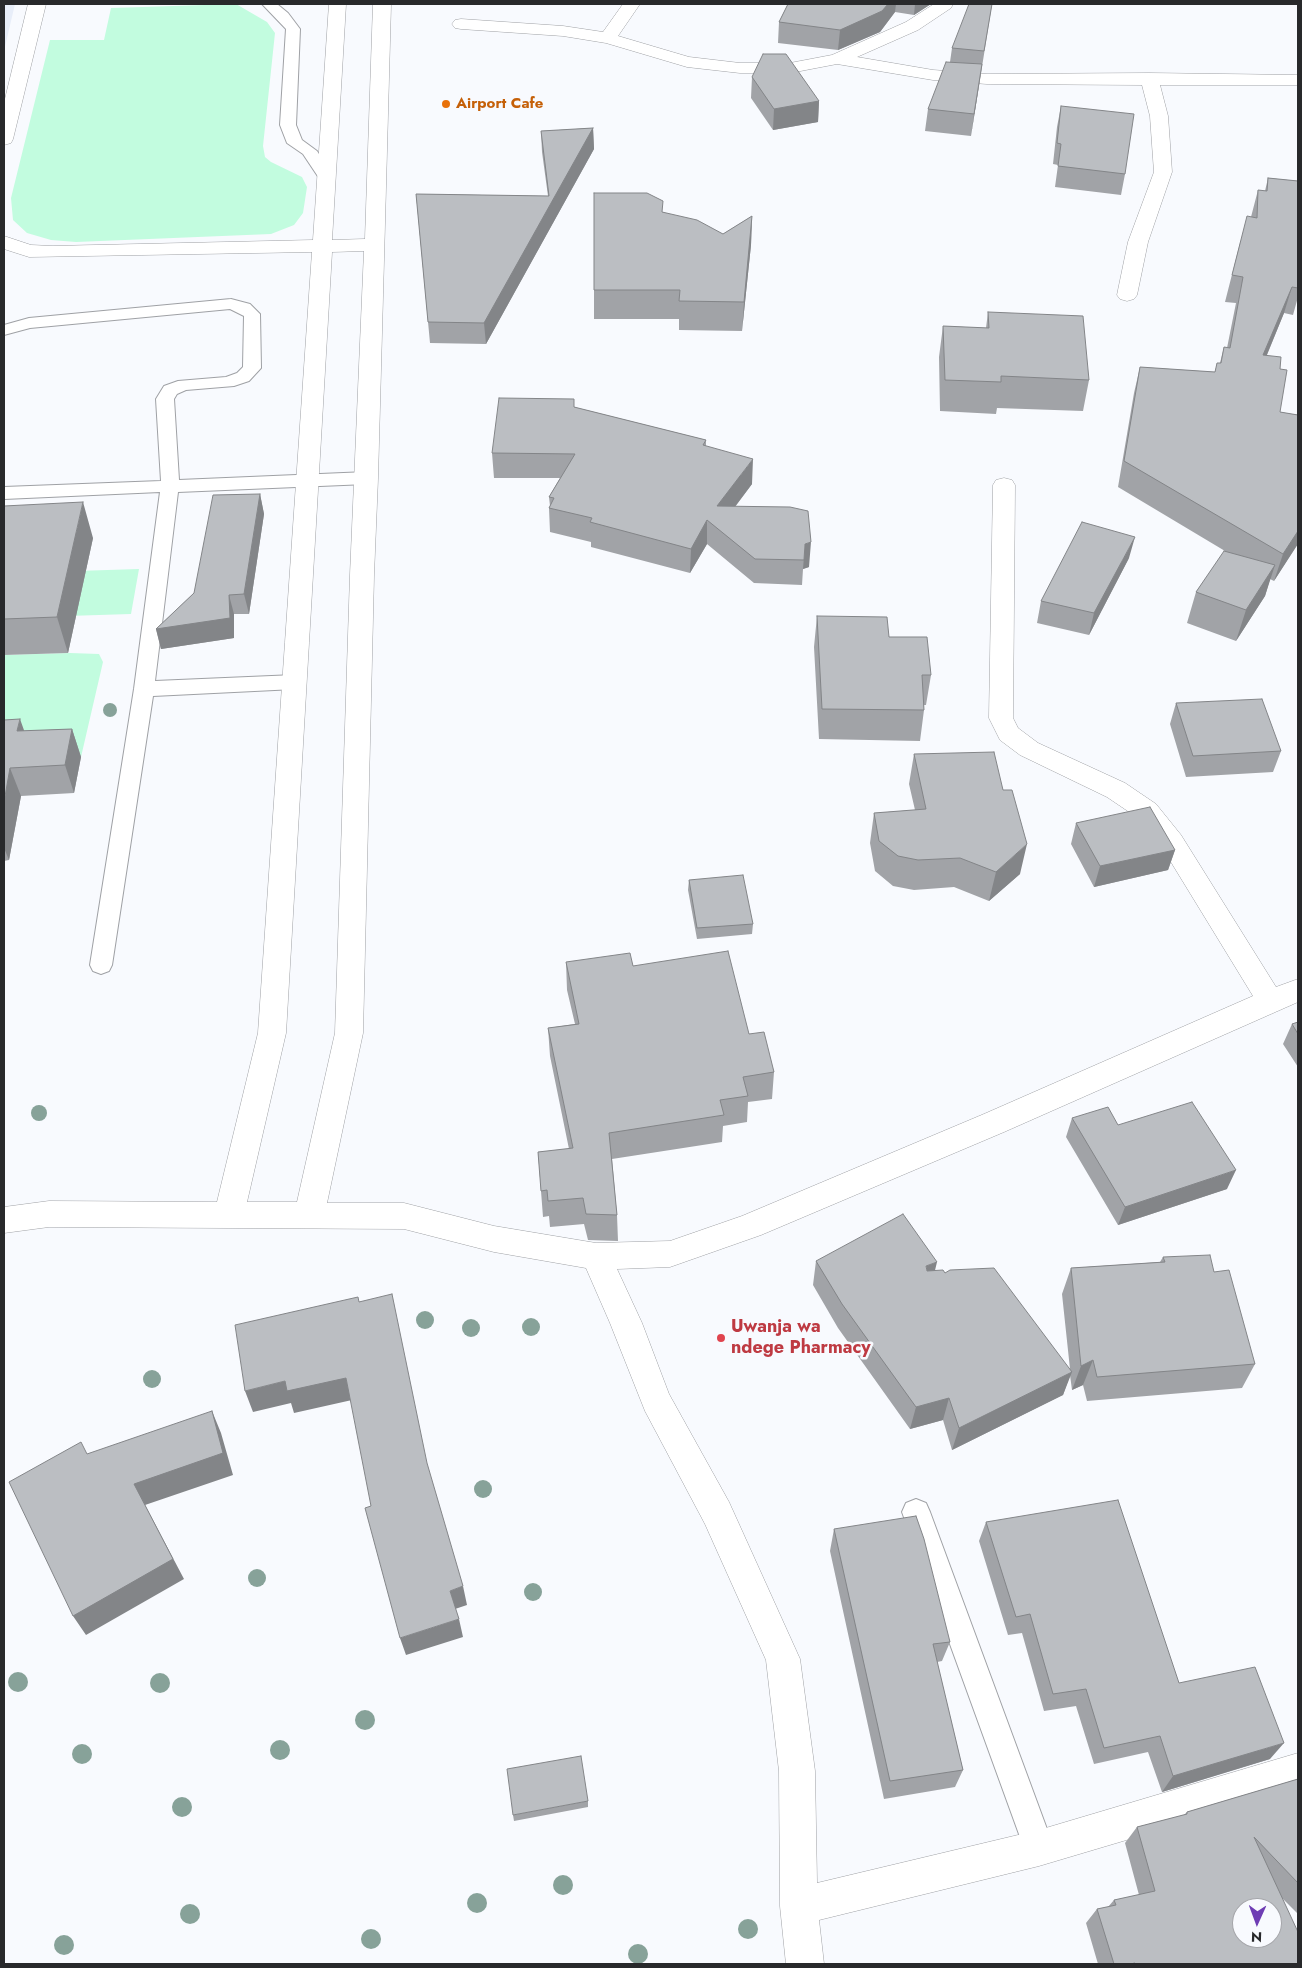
<!DOCTYPE html>
<html>
<head>
<meta charset="utf-8">
<style>
  body { margin:0 }
  #map { position:relative; width:1302px; height:1968px; overflow:hidden; background:#f8fafe; font-family:Jost,sans-serif }
  canvas { display:block }
  .frame { position:absolute; inset:0; border:5px solid #28292b; pointer-events:none }
  .north { position:absolute; left:1232px; top:1898px; width:50px; height:50px; box-sizing:border-box; background:#f8fafe; border:1px solid #a5a6aa; border-radius:50%; rotate:182deg; font-size:14px; font-weight:700; line-height:20px; text-align:center; color:#28292b }
  .north::after { content:''; display:block; margin:auto; width:18px; height:22px; background:#6e3db4; clip-path:polygon(50% 0,100% 100%,50% 72%,0 100%) }
</style>
</head>
<body>
<div id="map">
<canvas width="1302" height="1968"></canvas>
<div class="frame"></div>
<div class="north">N</div>
</div>
<script>
const context = document.querySelector('canvas').getContext('2d');
context.lineJoin = 'round';
function fillPath(path, color) { context.fillStyle = color; context.fill(path, 'evenodd'); }
const toPath = rows => new Path2D(rows.map(r => 'M' + r).join(''));
function trace(path, color, width, dash) { context.strokeStyle = color; context.lineWidth = width; context.lineCap = dash ? 'butt' : 'round'; context.setLineDash(dash || []); context.stroke(path); }
function drawText(font, color, halo, rows, align = 'center') {
  context.font = font + ' Jost,sans-serif'; context.lineWidth = 5; context.setLineDash([]); context.textBaseline = 'middle'; context.strokeStyle = halo; context.fillStyle = color; for (const [text, x, y, turn = 0] of rows) {
    context.save(); context.translate(x, y); context.rotate((+turn || 0) * Math.PI / 180); context.textAlign = isNaN(turn) ? turn : align; if (halo) context.strokeText(text, 0, 0); context.fillText(text, 0, 0); context.restore();
  }
}
fillPath(toPath([
  [4,4,15,4,4,51]
]), '#e8eef9');
fillPath(toPath([
  [236,4,267,22,275,33,263,146,265,157,271,162,302,177,307,187,303,213,294,225,271,234,76,242,51,240,27,233,13,220,11,198,50,40,104,40,111,8],
  [139,569,131,614,67,616,76,571],
  [70,653,99,654,103,662,81,757,28,759,4,748,4,655]
]), '#c2fcdf');
const service = toPath([
  [262,4,277,4,288,13,300,29,296,125,302,140,317,151,334,178,331,181,321,181,303,154,287,143,280,125,286,29,262,4],
  [231,299,250,304,260,314,261,368,249,381,234,386,186,390,177,394,174,399,179,480,367,472,373,474,376,478,373,482,367,484,178,492,155,681,295,675,302,677,305,682,302,687,295,689,153,696,112,965,109,971,101,974,93,971,90,965,134,689,160,492,4,499,4,487,161,481,156,399,164,386,178,381,226,377,237,373,243,367,244,316,230,309,30,328,4,335,4,325,29,318,231,299],
  [916,1499,926,1503,930,1512,1054,1848,1050,1859,1039,1863,1028,1859,1024,1848,902,1512,906,1503,916,1499]
]);
const minor = toPath([
  [28,4,46,4,13,139,11,143,4,145,4,103,28,4],
  [329,4,346,4,332,240,365,239,373,4,391,4,378,478,374,575,363,1033,327,1203,404,1203,494,1226,596,1243,670,1241,742,1216,984,1114,1253,996,1163,849,1138,818,1107,797,1020,755,1000,740,989,718,993,485,996,480,1004,478,1012,480,1015,485,1013,718,1018,728,1038,743,1125,783,1156,804,1181,835,1276,987,1298,979,1298,1002,1004,1132,761,1235,670,1267,617,1269,642,1323,669,1394,729,1502,800,1659,815,1771,817,1883,1039,1830,1298,1753,1298,1789,1039,1866,819,1920,824,1964,786,1964,780,1906,779,1771,766,1660,705,1524,645,1411,610,1323,586,1268,494,1252,404,1229,49,1227,4,1233,4,1207,49,1201,217,1202,258,1033,312,252,29,257,4,249,4,236,31,245,52,246,313,240,329,4],
  [364,251,350,575,335,1033,297,1202,247,1202,286,1033,332,252,364,251],
  [623,4,640,4,618,36,689,57,740,63,790,63,832,55,906,22,934,4,953,4,951,8,918,30,857,57,933,70,987,74,1149,73,1298,75,1298,85,1160,85,1168,116,1172,172,1148,242,1137,295,1134,299,1127,301,1120,299,1117,295,1128,242,1154,172,1150,116,1142,85,987,84,933,80,837,64,790,73,740,73,687,67,606,43,563,36,461,29,455,28,452,24,455,20,461,19,563,26,603,32,623,4]
]);
trace(service, '#9fa1a5', 2);
trace(minor, '#9fa1a5', 1);
fillPath(service, '#fff');
fillPath(minor, '#fff');
context.fillStyle = '#87a299';
for (const [x, y, r] of [
  [110,710,7],
  [39,1113,8],
  [425,1320,9],
  [531,1327,9],
  [471,1328,9],
  [152,1379,9],
  [483,1489,9],
  [257,1578,9],
  [533,1592,9],
  [18,1682,10],
  [160,1683,10],
  [365,1720,10],
  [280,1750,10],
  [82,1754,10],
  [182,1807,10],
  [563,1885,10],
  [477,1903,10],
  [190,1914,10],
  [748,1929,10],
  [371,1939,10],
  [64,1945,10],
  [638,1954,10]
]) { context.beginPath(); context.arc(x, y, r, 0, 2 * Math.PI); context.fill(); }
fillPath(toPath([
  [788,4,931,4,914,15,895,12,880,32,838,50,778,43,779,22],
  [992,4,971,136,925,131,928,109,950,62,952,48],
  [752,77,819,101,818,122,773,130,751,98],
  [1061,106,1125,174,1121,195,1055,187,1058,165,1053,164,1057,127],
  [593,128,594,149,486,344,430,343,416,194,548,196,542,152,541,131],
  [1268,178,1298,181,1298,297,1293,315,1284,313,1267,355,1280,369,1280,412,1298,415,1298,543,1274,581,1270,579,1265,596,1236,641,1187,623,1196,592,1225,551,1118,487,1134,393,1140,367,1215,372,1217,363,1220,363,1224,347,1227,348,1236,303,1225,302,1240,243,1251,217,1258,190,1265,191],
  [663,212,723,234,752,216,751,245,742,331,679,330,679,319,594,319,594,290],
  [988,312,1089,380,1083,411,997,408,996,414,940,411,939,357,943,326,986,328],
  [574,407,706,440,706,446,752,484,735,507,790,507,809,567,803,569,802,585,754,583,707,544,690,573,591,547,591,542,550,532,549,508,550,506,549,497,560,478,494,478,492,453],
  [260,494,264,514,249,614,234,614,234,638,161,649,156,629,194,593],
  [4,506,93,538,68,653,4,655],
  [1129,558,1089,635,1037,623,1041,601],
  [817,616,889,637,931,675,926,705,924,705,924,710,920,741,819,739,814,647],
  [1176,703,1281,751,1273,772,1186,777,1170,724],
  [4,720,24,731,72,729,81,757,74,793,21,796,9,860,4,861],
  [914,754,1020,874,989,901,954,887,914,890,893,886,875,871,870,843,874,813,915,810,909,784],
  [1076,823,1175,850,1168,870,1094,887,1071,844],
  [689,880,753,924,752,934,697,939,688,890],
  [566,962,633,966,749,1034,774,1072,772,1099,748,1102,747,1122,723,1126,722,1142,612,1159,617,1215,618,1241,588,1240,584,1224,550,1227,549,1216,543,1217,538,1152,569,1149,550,1056,548,1028,575,1024,567,990],
  [1298,1022,1298,1067,1283,1044,1292,1024],
  [1072,1118,1118,1125,1227,1189,1118,1225,1066,1137],
  [1163,1257,1214,1272,1255,1364,1242,1388,1087,1401,1083,1385,1072,1390,1070,1375,1063,1395,952,1450,943,1420,910,1429,838,1328,813,1285,816,1261,935,1271,945,1273,1070,1369,1062,1294,1071,1268,1160,1262],
  [986,1522,1179,1683,1270,1759,1162,1792,1148,1752,1094,1764,1076,1706,1044,1711,1022,1633,1008,1635,979,1541],
  [834,1529,950,1642,942,1661,937,1662,963,1770,955,1787,884,1799,830,1551],
  [1298,1779,1298,1914,1282,1898,1298,1964,1098,1964,1086,1923,1097,1909,1108,1907,1114,1900,1139,1895,1125,1843,1137,1827,1184,1815,1187,1812],
  [588,1801,588,1807,514,1821,513,1815]
]), '#a1a3a7');
fillPath(toPath([
  [888,4,896,4,895,12,880,32,838,50,840,30],
  [915,4,931,4,914,15],
  [982,64,979,85,971,136,974,114],
  [819,101,818,122,773,130,774,109],
  [593,128,594,149,486,344,484,323],
  [752,216,751,245,742,331,744,302],
  [1292,287,1284,313,1256,381,1263,355],
  [753,459,752,484,718,529,717,506],
  [260,494,264,514,249,614,244,594],
  [83,502,93,538,68,653,57,617],
  [707,520,707,544,690,573,691,549],
  [1298,531,1298,544,1274,581,1283,554],
  [1135,537,1129,558,1089,635,1094,613],
  [811,542,809,567,803,569,805,544],
  [1275,565,1265,596,1236,641,1246,610],
  [229,595,234,614,234,638,161,649,156,629],
  [20,719,30,747,17,731],
  [72,729,81,757,74,793,65,765],
  [10,768,21,796,9,860,4,848,4,802],
  [1027,844,1020,874,989,901,996,872],
  [1175,850,1168,870,1094,887,1100,866],
  [1236,1170,1227,1189,1118,1225,1125,1207],
  [937,1262,931,1287,926,1266],
  [1093,1360,1083,1385,1072,1390,1081,1366],
  [1072,1372,1063,1395,952,1450,959,1428],
  [346,1378,352,1400,294,1413,291,1403,253,1412,245,1391,285,1381],
  [949,1398,943,1420,910,1429,916,1407],
  [212,1411,221,1433,233,1475,145,1505,184,1579,86,1635,73,1616,134,1484],
  [463,1586,467,1605,455,1609,450,1591],
  [459,1619,463,1637,406,1655,400,1638],
  [1284,1743,1270,1759,1162,1792,1173,1776]
]), '#838588');
const building = toPath([
  [788,4,888,4,882,11,840,30,779,22,788,4],
  [969,4,992,4,984,51,952,48,969,4],
  [763,54,786,54,819,101,774,109,752,77,763,54],
  [946,62,982,64,974,114,928,109,946,62],
  [1061,106,1134,114,1125,174,1058,166,1061,144,1057,143,1061,106],
  [593,128,484,323,428,322,416,194,549,196,541,131,593,128],
  [1268,178,1298,181,1298,288,1292,287,1263,355,1281,357,1280,369,1287,370,1280,412,1298,415,1298,531,1283,554,1124,461,1140,367,1215,372,1217,363,1221,363,1224,347,1230,348,1243,277,1232,275,1247,216,1257,218,1258,190,1267,191,1268,178],
  [594,193,647,193,663,201,662,212,697,220,723,234,752,216,744,302,679,301,680,290,594,290,594,193],
  [988,312,1083,316,1089,380,1001,376,1001,382,945,380,943,326,989,328,988,312],
  [499,398,574,399,574,407,706,440,703,445,753,459,717,506,790,507,808,511,811,542,805,544,804,560,755,559,707,520,691,549,590,522,592,518,549,508,554,498,549,497,575,454,492,453,499,398],
  [260,494,244,594,229,595,230,618,156,629,194,593,213,495,260,494],
  [83,502,57,617,4,619,4,506,83,502],
  [1082,522,1135,537,1094,613,1041,601,1082,522],
  [1224,551,1275,565,1246,610,1196,592,1224,551],
  [817,616,887,617,889,637,927,637,931,675,922,675,924,710,822,709,817,616],
  [1262,699,1281,751,1193,756,1176,703,1262,699],
  [20,719,17,731,72,729,65,765,10,768,4,802,4,720,20,719],
  [994,752,1003,790,1012,790,1027,844,996,872,960,858,918,860,898,856,879,841,874,813,926,809,914,754,994,752],
  [1150,807,1175,850,1100,866,1076,823,1150,807],
  [743,875,753,924,697,928,689,880,743,875],
  [728,951,749,1034,764,1032,774,1072,743,1077,748,1096,720,1100,724,1115,609,1133,617,1215,586,1214,583,1198,548,1201,547,1190,541,1191,538,1152,573,1148,548,1028,579,1024,566,962,630,953,633,966,728,951],
  [1298,1022,1298,1034,1292,1024,1298,1022],
  [1192,1102,1236,1170,1125,1207,1072,1118,1108,1107,1118,1125,1192,1102],
  [903,1214,937,1262,926,1266,927,1271,943,1270,945,1273,950,1270,994,1268,1072,1372,959,1428,949,1398,916,1407,842,1304,816,1261,903,1214],
  [1210,1255,1214,1272,1229,1270,1255,1364,1097,1377,1093,1360,1081,1366,1071,1268,1165,1262,1163,1257,1210,1255],
  [392,1294,427,1463,463,1586,450,1591,459,1619,400,1638,365,1508,371,1506,346,1378,287,1391,285,1381,245,1391,235,1325,358,1297,359,1302,392,1294],
  [212,1411,223,1453,134,1484,173,1559,73,1616,9,1482,81,1442,87,1454,212,1411],
  [1118,1500,1179,1683,1255,1667,1284,1743,1173,1776,1160,1736,1104,1748,1086,1689,1053,1694,1030,1614,1016,1617,986,1522,1118,1500],
  [916,1516,924,1539,950,1642,933,1644,963,1770,890,1781,834,1529,916,1516],
  [581,1756,588,1801,513,1815,507,1769,581,1756],
  [1298,1779,1298,1883,1254,1837,1298,1932,1298,1964,1136,1964,1135,1963,1130,1964,1114,1964,1097,1909,1116,1905,1114,1900,1155,1891,1137,1827,1187,1814,1187,1812,1298,1779],
  [1242,1908,1272,1908,1272,1938,1242,1938,1242,1908]
]);
fillPath(building, '#bbbec2');
trace(building, '#838588', 1);
for (const [x, y, r, color] of [
  [446,104,5,"#e8710a"],
  [721,1338,5,"#e0444e"]
]) { const dot = new Path2D(); dot.arc(x, y, r, 0, 2 * Math.PI); context.fillStyle = color; context.fill(dot); trace(dot, '#f8fafe', 2); }
drawText('bold 15px', '#c56008', '#f8fafe', [
  ["Airport Cafe",456,104]
], 'left');
drawText('bold 18px', '#be3a42', '#f8fafe', [
  ["Uwanja wa",731,1328],
  ["ndege Pharmacy",731,1349]
], 'left');
</script>
</body>
</html>
